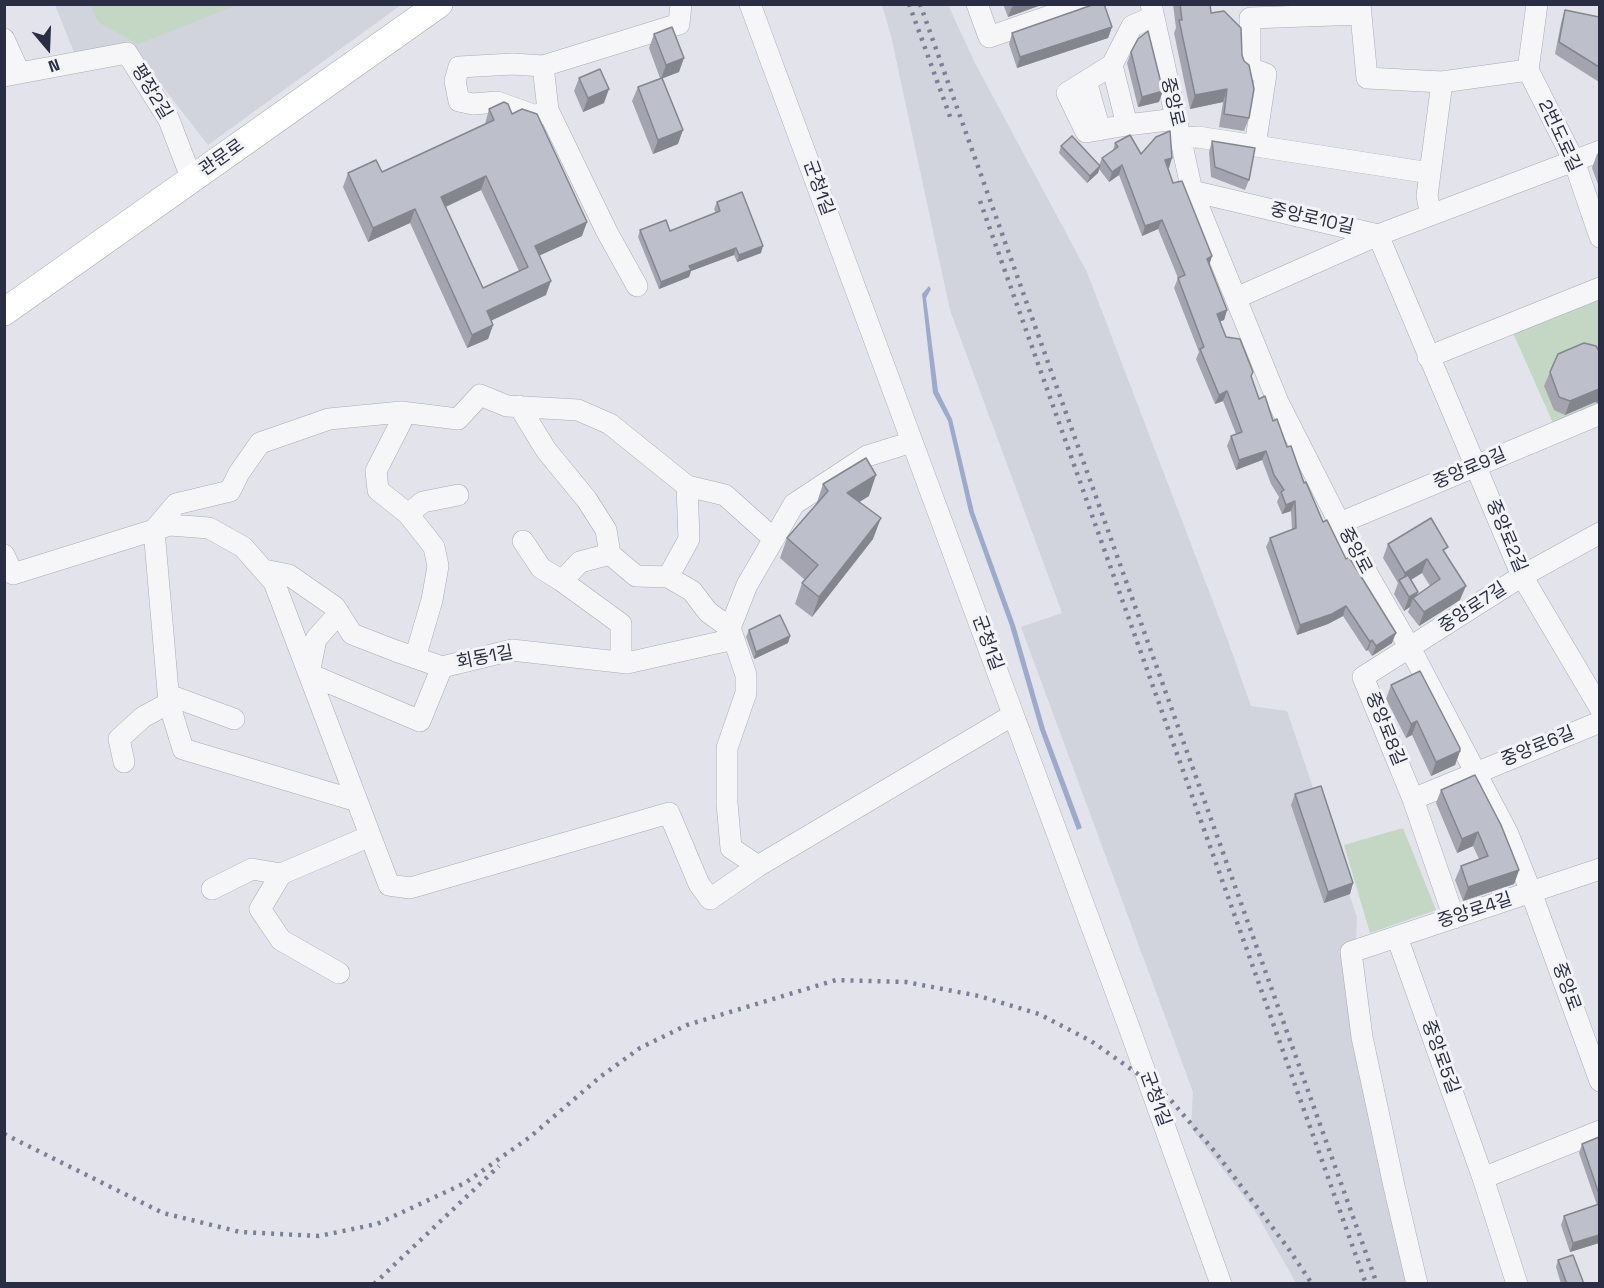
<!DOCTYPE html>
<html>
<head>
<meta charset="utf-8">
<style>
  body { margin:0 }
  #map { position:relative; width:1604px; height:1288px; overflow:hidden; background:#e3e4eb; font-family:"Space Grotesk",sans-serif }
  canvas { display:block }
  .frame { position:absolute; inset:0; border:6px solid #2a2e44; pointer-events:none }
  .north { position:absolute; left:18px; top:18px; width:60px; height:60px; -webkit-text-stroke:4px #f3f4f8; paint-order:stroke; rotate:161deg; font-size:16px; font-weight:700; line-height:24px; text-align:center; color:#2a2e44 }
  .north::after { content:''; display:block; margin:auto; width:21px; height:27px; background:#2a2e44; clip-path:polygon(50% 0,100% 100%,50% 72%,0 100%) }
</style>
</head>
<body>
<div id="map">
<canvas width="1604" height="1288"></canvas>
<div class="frame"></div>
<div class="north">N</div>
</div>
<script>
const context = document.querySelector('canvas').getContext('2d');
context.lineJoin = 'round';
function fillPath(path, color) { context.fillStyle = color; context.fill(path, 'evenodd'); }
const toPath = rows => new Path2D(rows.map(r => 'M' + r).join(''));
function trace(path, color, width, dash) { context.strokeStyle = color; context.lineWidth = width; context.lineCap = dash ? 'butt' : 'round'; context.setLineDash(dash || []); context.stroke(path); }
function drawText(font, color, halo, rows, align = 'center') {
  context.font = font + ' "Space Grotesk","Noto Sans KR",sans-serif'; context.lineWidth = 6; context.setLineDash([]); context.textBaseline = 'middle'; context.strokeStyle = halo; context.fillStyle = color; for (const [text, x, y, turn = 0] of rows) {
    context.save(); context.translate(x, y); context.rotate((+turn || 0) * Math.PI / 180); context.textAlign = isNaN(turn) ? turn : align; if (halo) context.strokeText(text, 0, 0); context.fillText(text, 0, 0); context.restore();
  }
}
fillPath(toPath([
  [55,5,401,5,208,145,146,65,78,62],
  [882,5,948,5,975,63,1087,272,1228,641,1251,706,1287,711,1357,917,1354,991,1415,1283,1296,1283,1255,1211,1191,1128,1193,1092,1021,627,1062,613,950,310,891,36]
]), '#d1d3dd');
fillPath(toPath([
  [91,5,237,5,138,44,98,22],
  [1599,288,1599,414,1557,432,1509,324],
  [1403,828,1436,910,1370,933,1344,845]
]), '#c4d6c4');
fillPath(toPath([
  [929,286,931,289,926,298,938,391,952,419,974,512,1015,625,1045,729,1082,828,1077,830,1040,730,1010,626,969,512,948,421,933,393,922,294]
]), '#9daacc');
const minor = toPath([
  [750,4,1130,1030,1221,1284],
  [977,4,989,37,1085,4],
  [1151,4,1192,191,1278,402,1349,542,1410,648,1508,834,1531,892,1600,1081],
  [1360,4,1367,78,1442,82,1528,70],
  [1537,4,1528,70,1574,161,1600,237],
  [1153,17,1132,26,1112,65,1127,125,1176,119],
  [4,39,19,72],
  [1112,65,1067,93,1086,132,1127,125],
  [543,66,513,64,459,67,455,81,459,101,473,104,497,102,536,116,545,111],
  [4,76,127,53,169,120,192,180],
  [1086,81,1100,130],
  [1180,138,1198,137,1430,173],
  [1255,146,1266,74,1250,68,1250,18,1361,14],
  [1192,191,1378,235],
  [1431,215,1427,196,1442,82],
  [1378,235,1522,576,1600,708],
  [637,286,607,232,548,110,543,66,679,24,681,4],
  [1236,298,1378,235,1600,151],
  [1428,357,1600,288],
  [519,406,546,450,587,500,606,530,610,554,636,576,668,577,692,591,708,612,730,628],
  [401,412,401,422,376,471,378,490,408,514,434,547,438,566,432,600,415,658],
  [912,442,867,456,794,504,747,585,730,628,746,675,746,693,727,748,727,803,731,848,758,866,1013,715],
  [408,514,423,502,458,495],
  [1340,523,1600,414],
  [523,541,541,568,562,581,621,624,621,662],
  [4,555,13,574,170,525,209,528,243,547,274,582,389,885,410,888,669,813,699,884,710,899,758,866],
  [264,570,289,575,335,607,352,634,396,651,442,667,512,650,627,663,734,639],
  [668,577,689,539,687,486],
  [562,581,580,562,610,554],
  [339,613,316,639,309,674,420,721,442,667],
  [169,695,234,719],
  [124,762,119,739,143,717,169,703],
  [1413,799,1363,677,1522,576,1600,533],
  [357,801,183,749,169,703,154,530,176,504,230,491,239,473,260,443,329,419,401,412,458,419,480,395,507,406,578,410,610,424,687,486,725,495,774,539],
  [212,889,252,869,281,874],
  [1454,918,1413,799,1600,722],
  [1397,937,1483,1178,1517,1284],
  [339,973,281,940,260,909,281,874,370,836],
  [1483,1178,1600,1131],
  [1417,1284,1394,1186,1362,1037,1351,952,1600,869]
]);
const major = toPath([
  [4,312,439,4]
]);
trace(minor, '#a8aab6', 22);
trace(major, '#a2a6b8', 28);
trace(minor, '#f6f6f9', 21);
trace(major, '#fff', 27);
trace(toPath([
  [909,4,952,122],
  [920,4,1377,1284],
  [980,201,1366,1284],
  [4,1134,163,1213,240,1232,319,1236,377,1224,465,1183,530,1137,600,1077,640,1048,687,1025,836,980,906,982,979,996,1039,1014,1091,1041,1148,1081,1169,1098,1216,1153,1288,1248,1312,1284],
  [374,1284,499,1166]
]), '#7b8096', 4.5, [3, 6]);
fillPath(toPath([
  [1003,4,1044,4,1008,17],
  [1173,4,1210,4,1211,13,1242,55,1249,118,1244,131,1219,127,1223,102,1190,109,1174,33,1176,28],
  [1565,10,1599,17,1599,82,1555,54,1561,23],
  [1112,27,1108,38,1017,68,1009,44,1012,33],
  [654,34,679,72,662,78,678,144,653,154,632,101,638,87,660,78,649,48],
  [1131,52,1159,102,1138,107,1127,63],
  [579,78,604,103,583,112,574,91],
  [489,109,512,114,582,236,539,255,546,295,491,320,493,325,488,339,467,348,410,223,368,242,343,187,348,173,382,172,485,124],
  [481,190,519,271,483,288,446,207],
  [1212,141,1249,180,1245,190,1211,177,1209,152],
  [1115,143,1141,154,1172,158,1168,168,1173,183,1212,256,1209,264,1227,310,1224,320,1220,321,1226,337,1253,372,1251,378,1259,399,1273,421,1287,447,1323,522,1346,559,1392,643,1372,656,1368,650,1366,651,1343,616,1328,624,1297,635,1266,547,1270,538,1292,530,1291,511,1282,514,1277,502,1279,497,1271,484,1262,460,1236,470,1227,446,1231,436,1236,434,1223,401,1215,404,1196,359,1199,352,1174,288,1178,278,1158,229,1142,236,1119,175,1109,182,1099,169,1098,173,1087,183,1059,153,1061,146,1099,165,1102,158,1113,150],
  [1599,153,1599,187,1592,168,1597,154],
  [717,202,761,253,737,262,734,255,691,271,689,277,659,289,638,237,640,230,670,231,716,213,714,209],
  [1599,351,1599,403,1595,402,1565,415,1554,410,1544,386,1550,372],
  [823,484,869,496,859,502,873,539,812,617,795,604,802,583,805,580,780,558,787,538,816,505],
  [1388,544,1446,554,1460,600,1419,626,1408,612,1410,607,1404,611,1394,594,1398,583,1383,558],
  [1422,573,1430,586,1416,596,1411,580],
  [749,630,790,636,788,643,754,659,746,637],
  [1391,685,1460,751,1455,765,1431,776,1412,735,1406,738,1386,699],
  [1441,790,1519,870,1514,884,1463,901,1455,880,1461,866,1479,859,1473,846,1457,853,1436,803],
  [1295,794,1353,883,1350,894,1324,903,1291,805],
  [1599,1137,1599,1243,1570,1252,1561,1225,1564,1216,1597,1205,1579,1153,1582,1144],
  [1558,1260,1584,1284,1561,1284,1556,1267]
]), '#a3a4af');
fillPath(toPath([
  [1018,4,1044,4,1008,17,1012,7],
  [1112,27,1108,38,1017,68,1020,57],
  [684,58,679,72,661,79,666,65],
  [609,89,604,103,583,112,588,98],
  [1227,89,1223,102,1190,109,1195,95],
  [1163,91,1159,102,1138,107,1142,97],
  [683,130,678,144,653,154,658,140],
  [1172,158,1169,168,1162,170,1165,160],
  [1122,165,1119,175,1109,182,1112,172],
  [1100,166,1098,173,1087,183,1090,176],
  [486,176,481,190,436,211,441,197],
  [415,209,410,223,368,242,373,228],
  [1162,220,1158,229,1142,236,1145,226],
  [587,222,582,236,530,260,535,246],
  [763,246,761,253,737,262,739,255],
  [736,248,734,255,691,271,689,277,659,289,661,282,689,266],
  [1212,256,1209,266,1207,259],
  [551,281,546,295,482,325,487,311],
  [1227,310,1224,320,1214,324,1217,314],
  [493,325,488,339,467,348,472,335],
  [1599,389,1599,403,1595,402,1565,415,1570,401],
  [1227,391,1223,401,1215,404,1219,395],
  [1266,451,1262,460,1236,470,1239,460],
  [876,475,869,496,840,514,847,493],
  [1295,501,1291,511,1282,514,1286,505],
  [881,518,873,539,812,617,819,597],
  [1427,559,1422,573,1402,585,1401,584,1405,573],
  [1466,586,1460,600,1419,626,1424,612],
  [1418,592,1415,600,1413,598,1410,607,1404,611,1409,597],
  [1346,606,1343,616,1328,624,1297,635,1300,625],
  [1396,633,1392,643,1372,656,1376,646],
  [790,636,788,643,754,659,756,652],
  [1372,640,1368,650,1366,651,1370,642],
  [1417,721,1412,735,1406,738,1411,724],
  [1460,751,1455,765,1431,776,1436,762],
  [1478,832,1473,846,1457,853,1462,839],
  [1519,870,1514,884,1463,901,1468,887],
  [1353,883,1350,894,1324,903,1328,892],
  [1599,1235,1599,1243,1570,1252,1573,1243]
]), '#84868e');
const building = toPath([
  [1095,4,1104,4,1112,27,1020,57,1012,33,1095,4],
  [1180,4,1210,4,1211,13,1224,11,1241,28,1242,55,1244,61,1249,65,1254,89,1249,118,1224,114,1227,89,1195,95,1179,20,1182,20,1180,4],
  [1565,10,1599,17,1599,67,1559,42,1565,10],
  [672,27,684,58,666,65,654,34,672,27],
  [1148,31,1163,91,1142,97,1131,52,1138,39,1148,31],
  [600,69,609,89,588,98,579,78,600,69],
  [662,78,683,130,658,140,638,87,662,78],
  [504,102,508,104,512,114,522,109,537,114,587,222,535,246,551,281,487,311,493,325,472,335,415,209,373,228,348,173,376,160,382,172,494,120,489,109,504,102],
  [486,176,528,267,483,288,441,197,486,176],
  [1170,131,1172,158,1165,160,1173,183,1182,181,1212,256,1207,259,1227,310,1217,314,1226,337,1240,339,1253,372,1251,376,1259,399,1265,396,1273,421,1277,419,1287,447,1291,446,1304,483,1306,482,1323,522,1327,520,1346,559,1349,557,1396,633,1376,646,1372,640,1370,642,1346,606,1332,614,1300,625,1270,538,1296,528,1295,501,1286,505,1281,492,1284,490,1274,475,1266,451,1239,460,1231,436,1242,432,1227,391,1219,395,1200,349,1204,347,1178,278,1185,275,1162,220,1145,226,1122,165,1112,172,1102,158,1118,147,1115,143,1130,135,1141,154,1156,137,1170,131],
  [1072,136,1100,166,1090,176,1061,146,1072,136],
  [1212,141,1255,148,1249,180,1215,167,1212,141],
  [742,192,763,246,739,255,736,248,689,266,691,270,661,282,640,230,666,220,670,231,720,211,717,202,742,192],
  [1584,343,1596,346,1599,351,1599,389,1570,401,1559,397,1550,372,1558,354,1584,343],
  [866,458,876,475,847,493,881,518,819,597,802,583,818,565,787,538,828,491,823,484,866,458],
  [1431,518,1448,547,1443,550,1466,586,1424,612,1413,598,1440,579,1427,559,1405,573,1388,544,1431,518],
  [1408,575,1418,592,1409,597,1399,580,1408,575],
  [780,615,790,636,756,652,749,630,780,615],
  [1420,671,1460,748,1460,751,1436,762,1417,721,1411,724,1391,685,1420,671],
  [1475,775,1501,825,1519,870,1468,887,1461,866,1488,856,1478,832,1462,839,1441,790,1475,775],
  [1321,786,1353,883,1328,892,1295,794,1321,786],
  [1599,1137,1599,1194,1582,1144,1599,1137],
  [1599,1204,1599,1235,1573,1243,1564,1216,1599,1204],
  [1573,1255,1584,1284,1567,1284,1558,1260,1573,1255]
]);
fillPath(building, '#bdbfcb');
trace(building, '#84868e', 1.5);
drawText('18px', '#2a2e44', '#f3f4f8', [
  ["평장2길",151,92,59],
  ["중앙로",1172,102,77],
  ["2번도로길",1559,136,65],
  ["관문로",222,158,-35],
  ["군청1길",818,188,70],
  ["중앙로10길",1312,219,13],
  ["중앙로9길",1470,469,-23],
  ["중앙로2길",1506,536,67],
  ["중앙로",1355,551,62],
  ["중앙로7길",1473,608,-33],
  ["군청1길",987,643,70],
  ["회동1길",485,658,-11],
  ["중앙로8길",1385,729,68],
  ["중앙로6길",1538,747,-22],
  ["중앙로4길",1475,911,-18],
  ["중앙로",1566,987,70],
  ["중앙로5길",1440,1057,70],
  ["군청1길",1155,1099,70]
]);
</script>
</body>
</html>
